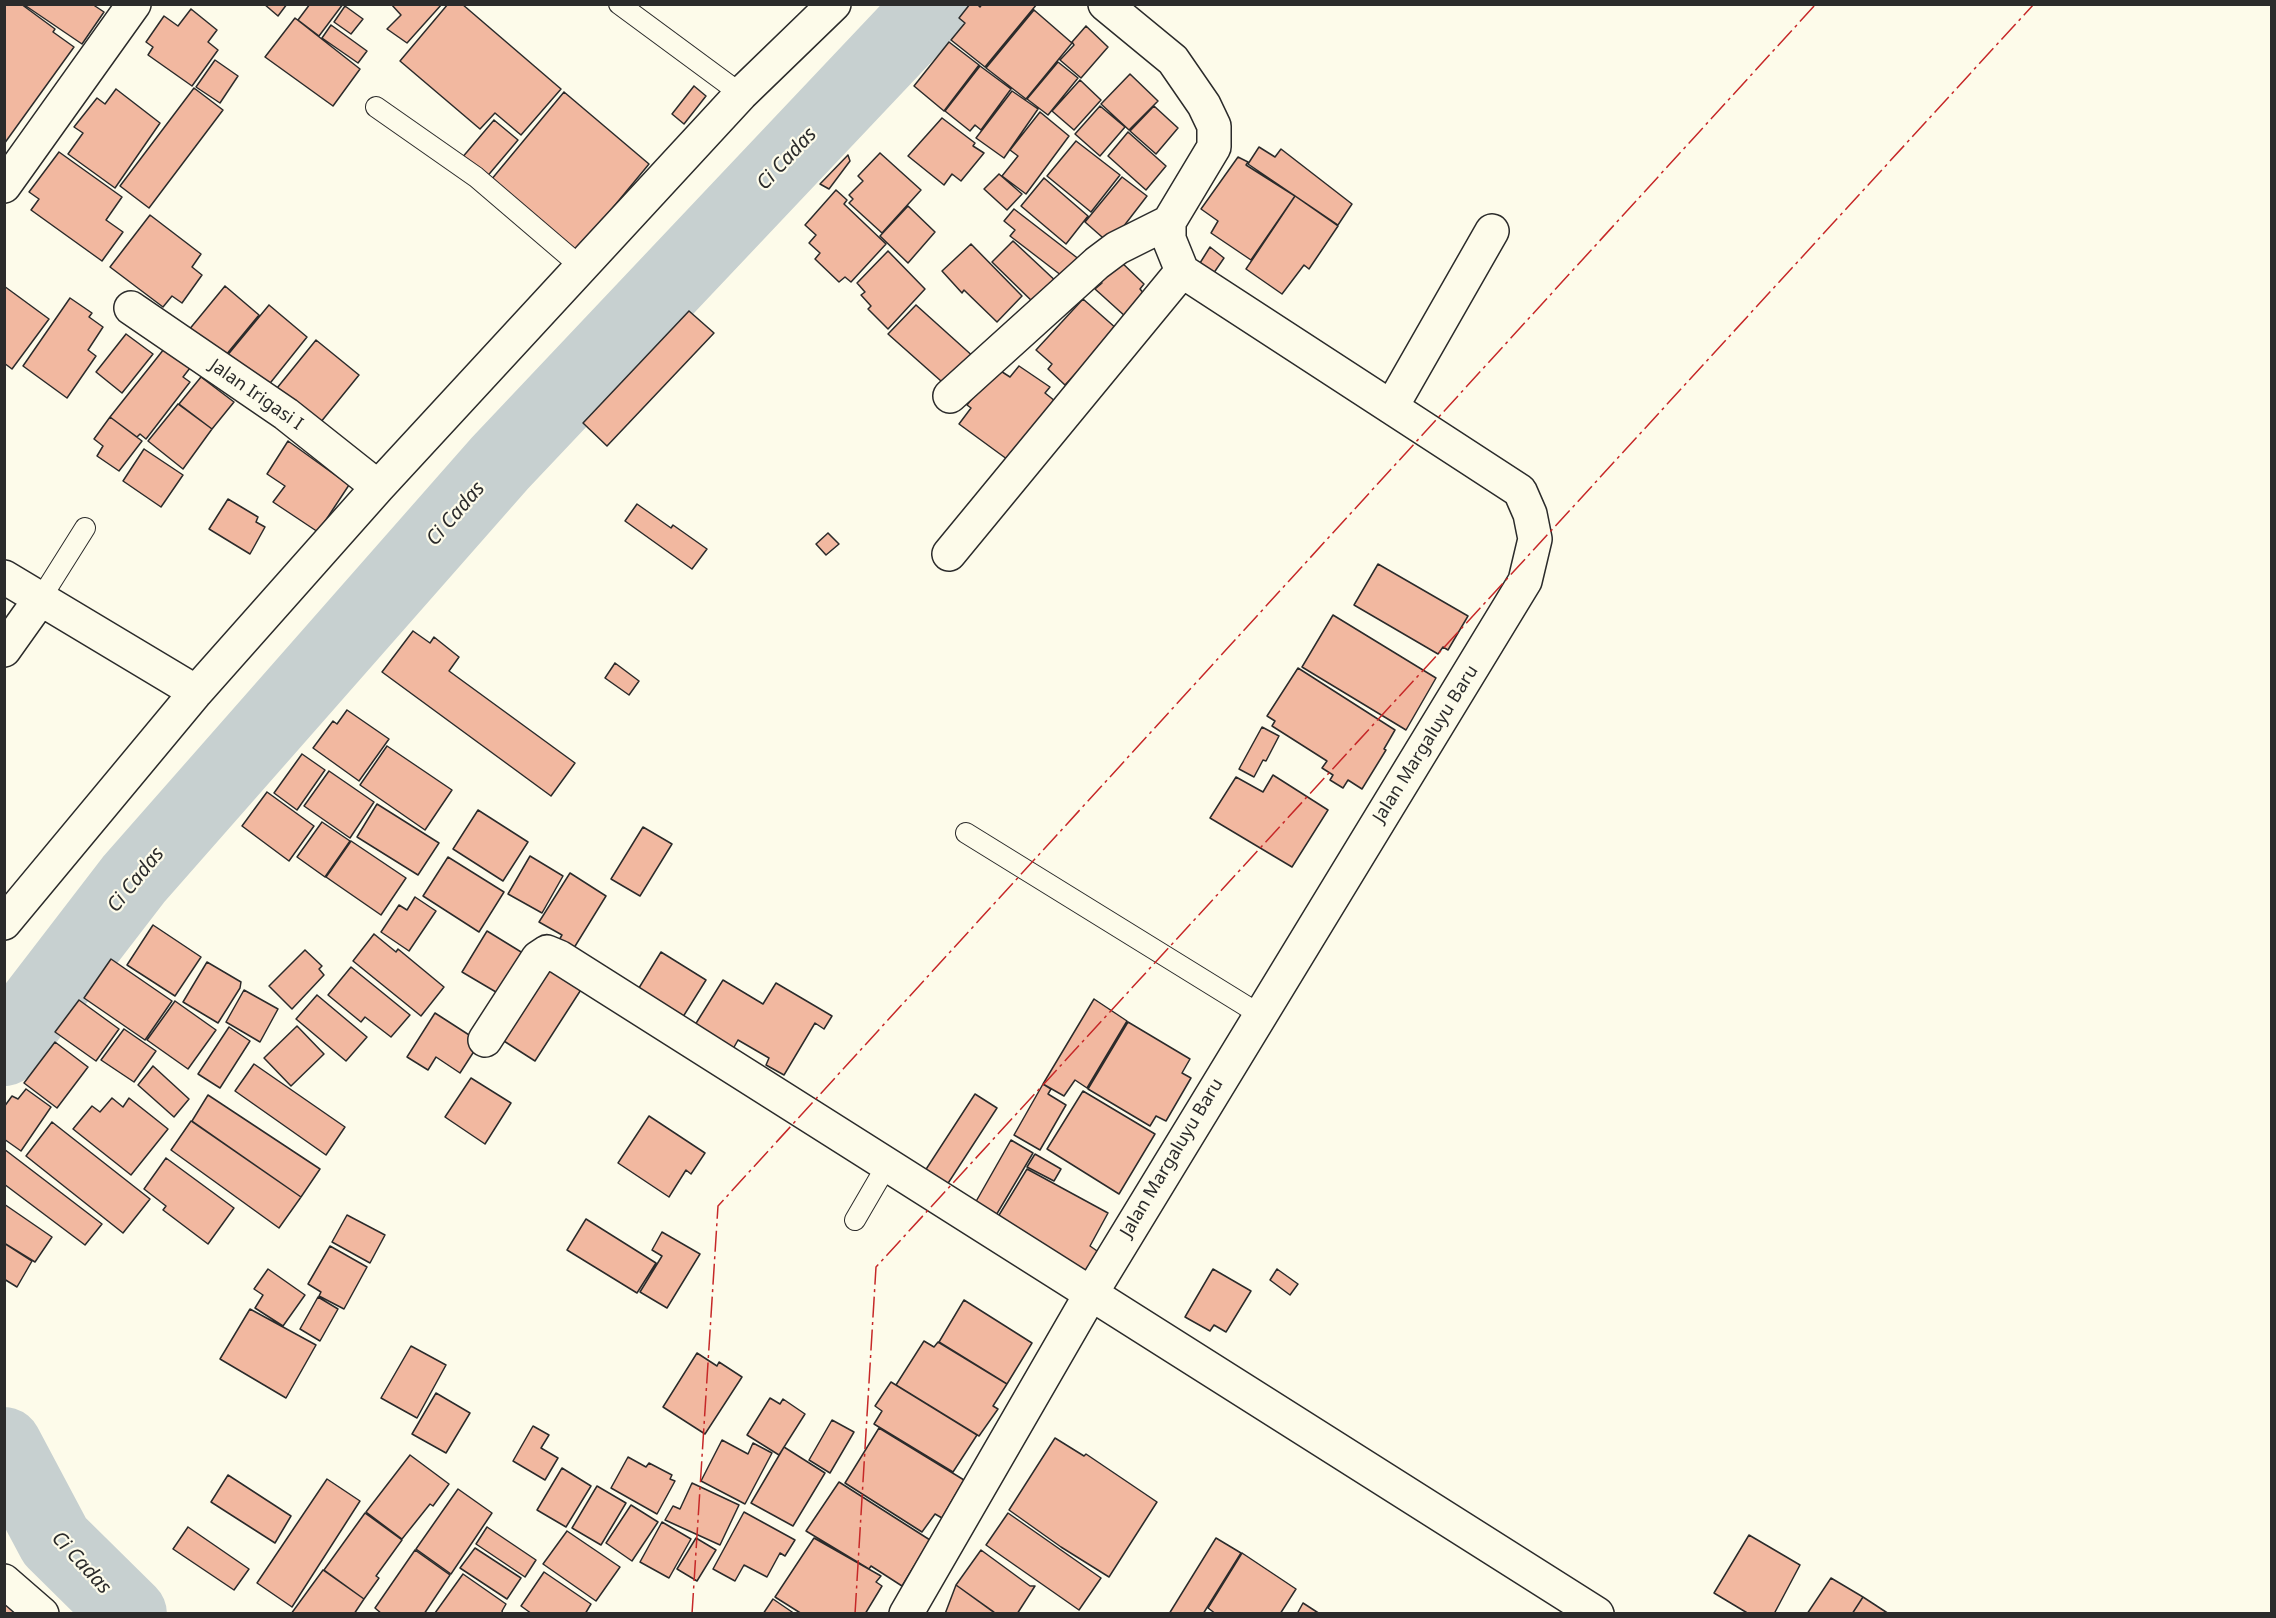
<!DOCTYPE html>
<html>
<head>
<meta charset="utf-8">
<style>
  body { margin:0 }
  #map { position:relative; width:2276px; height:1618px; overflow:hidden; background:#fdfbea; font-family:"Noto Sans",sans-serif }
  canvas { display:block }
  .frame { position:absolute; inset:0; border:6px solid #2b2b2b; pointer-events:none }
</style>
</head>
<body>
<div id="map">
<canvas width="2276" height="1618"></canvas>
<div class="frame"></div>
</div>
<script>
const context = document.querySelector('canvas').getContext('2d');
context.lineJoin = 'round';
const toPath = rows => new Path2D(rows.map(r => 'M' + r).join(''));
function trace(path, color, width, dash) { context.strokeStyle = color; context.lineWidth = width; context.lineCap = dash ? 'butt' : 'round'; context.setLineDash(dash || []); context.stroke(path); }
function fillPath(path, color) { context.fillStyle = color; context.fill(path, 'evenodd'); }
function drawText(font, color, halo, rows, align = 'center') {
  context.font = font + ' "Noto Sans",sans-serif'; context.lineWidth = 4.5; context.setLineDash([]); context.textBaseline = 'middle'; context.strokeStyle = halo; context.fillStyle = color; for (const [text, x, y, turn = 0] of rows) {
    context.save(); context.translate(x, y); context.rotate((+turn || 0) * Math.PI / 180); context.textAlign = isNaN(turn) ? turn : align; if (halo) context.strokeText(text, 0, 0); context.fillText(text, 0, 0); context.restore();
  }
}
trace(toPath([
  [4,1048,134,879,500,463,934,4],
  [4,1445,55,1541,129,1614]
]), '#c7d0d0', 76);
const building = toPath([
  [4,4,21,4,55,29,53,32,74,47,4,144,4,4],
  [23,4,92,4,104,12,82,44,23,4],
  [264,4,287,4,278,16,264,4],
  [310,4,343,4,319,36,298,20,310,4],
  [391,4,442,4,407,43,387,29,401,15,391,4],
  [448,4,462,4,561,89,521,135,495,113,480,129,400,61,448,4],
  [970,4,977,4,980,7,982,4,1037,4,985,67,951,40,965,23,959,18,970,4],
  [345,6,363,19,351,34,334,22,345,6],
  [191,9,217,30,208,42,218,50,192,86,148,55,153,47,146,42,164,16,178,26,191,9],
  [1034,10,1072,43,1026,99,986,68,1034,10],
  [295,18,360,69,333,106,265,57,295,18],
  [331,25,367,51,358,63,322,38,331,25],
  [1086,26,1108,47,1081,78,1060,60,1074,45,1072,42,1086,26],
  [949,42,979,65,944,111,914,86,949,42],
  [215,60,238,76,220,103,196,87,215,60],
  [1058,62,1078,78,1048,115,1027,99,1058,62],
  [980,66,1011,89,981,130,975,125,970,131,945,111,980,66],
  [1130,74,1158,101,1129,130,1101,104,1130,74],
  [1080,80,1101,100,1074,130,1052,111,1080,80],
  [694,86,706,96,684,124,672,114,694,86],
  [194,88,223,110,149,208,120,186,194,88],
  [116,89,160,123,115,188,68,154,83,133,74,127,97,98,105,104,116,89],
  [1012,91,1038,109,1004,158,976,138,1012,91],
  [564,92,649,164,577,251,491,180,564,92],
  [1100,106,1125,127,1100,156,1075,134,1100,106],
  [1154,106,1178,128,1156,154,1130,131,1154,106],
  [1040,112,1069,136,1026,194,1002,176,1018,156,1010,150,1040,112],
  [942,118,975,143,973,146,984,153,961,181,952,174,944,185,908,156,942,118],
  [494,120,518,140,485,179,461,159,494,120],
  [1128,132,1166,166,1146,190,1108,156,1128,132],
  [1076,141,1120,175,1091,212,1047,176,1076,141],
  [1259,147,1275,157,1281,149,1352,204,1338,225,1248,164,1259,147],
  [59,152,122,197,106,220,123,232,102,261,31,210,39,199,29,192,59,152],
  [880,153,921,190,882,233,849,203,853,199,849,195,863,181,858,176,880,153],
  [848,155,850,161,829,189,820,184,848,155],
  [1238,157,1248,162,1246,165,1295,196,1251,260,1211,233,1218,221,1201,209,1238,157],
  [999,174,1022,194,1007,210,984,189,999,174],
  [1122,177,1147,196,1110,244,1085,222,1122,177],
  [1044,178,1088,216,1066,244,1021,206,1044,178],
  [836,190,847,200,844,204,886,244,851,282,845,277,839,282,815,259,820,253,809,243,816,235,805,225,836,190],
  [1295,196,1338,226,1309,269,1304,265,1282,294,1246,269,1295,196],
  [908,206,935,232,908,263,880,236,908,206],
  [1014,209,1080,260,1066,279,1010,236,1015,230,1004,221,1014,209],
  [150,215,201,254,192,267,202,275,182,303,172,296,163,307,110,267,150,215],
  [1013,241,1060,285,1038,307,992,262,1013,241],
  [971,244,1022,296,997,322,964,290,962,293,942,271,971,244],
  [1210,247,1224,258,1209,280,1195,271,1210,247],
  [888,251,925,289,888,329,868,309,871,306,861,295,865,292,857,283,888,251],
  [1118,259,1144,284,1140,289,1146,296,1126,317,1095,289,1102,283,1097,279,1118,259],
  [4,286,49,319,12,369,4,363,4,286],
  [225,286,259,315,221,361,188,331,225,286],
  [70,298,92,313,89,317,103,327,88,350,96,356,67,398,23,366,70,298],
  [1083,299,1117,329,1065,385,1048,369,1052,364,1036,350,1083,299],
  [269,305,307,337,263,392,221,363,269,305],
  [916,305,976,359,950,389,888,334,916,305],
  [689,311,714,333,607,446,583,423,689,311],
  [126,334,153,354,122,393,96,372,126,334],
  [316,340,359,375,316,428,273,393,316,340],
  [164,349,190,368,183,377,190,382,146,439,140,434,137,437,110,417,164,349],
  [1019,366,1050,387,1045,393,1060,405,1015,465,959,424,971,408,967,405,996,368,1010,377,1019,366],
  [201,377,234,402,212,429,179,404,201,377],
  [178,404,212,429,183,469,148,441,178,404],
  [110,417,142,441,119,471,97,456,103,446,94,439,110,417],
  [288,441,349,485,318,532,273,502,285,486,267,474,288,441],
  [144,449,183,475,161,507,123,481,144,449],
  [228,499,258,517,256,522,265,527,250,554,209,529,228,499],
  [637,504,671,528,673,525,707,549,692,569,625,521,637,504],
  [828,533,839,544,826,555,816,544,828,533],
  [1378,564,1468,616,1448,650,1443,647,1438,654,1354,605,1378,564],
  [1333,615,1436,678,1406,730,1302,667,1333,615],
  [413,631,430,643,434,637,459,657,449,671,575,763,551,796,382,672,413,631],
  [615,663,639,681,629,695,605,678,615,663],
  [1298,668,1395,730,1384,749,1386,750,1362,789,1348,780,1343,788,1330,780,1333,775,1322,768,1327,761,1272,726,1275,721,1267,716,1298,668],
  [347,710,389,739,359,781,313,748,333,721,337,724,347,710],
  [1262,727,1279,736,1266,761,1263,760,1254,777,1239,769,1262,727],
  [387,746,452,790,425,830,360,785,387,746],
  [302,754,325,770,297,810,274,793,302,754],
  [329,771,374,802,350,838,304,806,329,771],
  [1273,775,1328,810,1292,867,1210,818,1236,777,1263,792,1273,775],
  [267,792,314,826,289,861,242,826,267,792],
  [377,804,439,843,418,875,357,837,377,804],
  [478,810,528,842,503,881,453,849,478,810],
  [322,822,350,841,325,877,297,857,322,822],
  [643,827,672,844,640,896,611,879,643,827],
  [351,841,406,878,381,915,326,877,351,841],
  [530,856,563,876,542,913,508,894,530,856],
  [448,857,504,892,479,932,423,896,448,857],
  [570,873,606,896,569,956,555,947,562,935,539,922,570,873],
  [415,897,436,911,409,951,381,932,399,905,407,910,415,897],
  [153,925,201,957,175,996,127,965,153,925],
  [487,931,526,955,501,995,462,972,487,931],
  [374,934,396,952,398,949,444,987,421,1016,353,961,374,934],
  [305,950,322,966,319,969,324,975,292,1009,269,986,305,950],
  [661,952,706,980,676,1028,634,996,661,952],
  [541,957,584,985,535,1061,493,1034,541,957],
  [111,959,172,1001,145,1040,84,998,111,959],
  [207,962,241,982,240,988,218,1023,183,1002,207,962],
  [351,967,410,1015,391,1037,365,1017,361,1022,328,995,351,967],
  [723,980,763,1004,776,983,832,1016,824,1029,815,1023,784,1075,766,1065,769,1058,738,1040,733,1049,690,1033,723,980],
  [244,990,278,1009,260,1042,226,1022,244,990],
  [317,995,367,1037,346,1061,296,1019,317,995],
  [1094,999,1127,1021,1087,1088,1075,1080,1064,1096,1043,1084,1094,999],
  [79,1000,119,1029,96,1061,55,1032,79,1000],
  [175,1001,216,1030,188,1069,147,1040,175,1001],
  [435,1013,480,1042,460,1073,436,1057,428,1070,407,1057,435,1013],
  [1128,1022,1190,1059,1182,1073,1191,1078,1166,1121,1156,1116,1150,1126,1088,1089,1128,1022],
  [297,1026,324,1054,291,1086,264,1058,297,1026],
  [229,1027,250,1041,220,1088,198,1074,229,1027],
  [124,1029,156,1051,134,1082,101,1060,124,1029],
  [55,1042,88,1067,57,1108,24,1083,55,1042],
  [254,1064,345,1127,326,1155,235,1091,254,1064],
  [153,1066,189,1099,174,1117,138,1085,153,1066],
  [471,1078,511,1103,485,1144,445,1117,471,1078],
  [1043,1084,1051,1089,1048,1094,1066,1105,1040,1150,1014,1135,1043,1084],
  [26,1089,51,1107,21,1151,4,1139,4,1107,12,1096,18,1099,26,1089],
  [1083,1091,1155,1134,1119,1194,1047,1149,1083,1091],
  [975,1094,997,1108,943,1191,921,1177,975,1094],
  [208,1095,320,1169,301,1197,192,1121,208,1095],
  [112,1098,123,1107,129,1098,168,1129,131,1175,73,1129,92,1106,100,1112,112,1098],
  [649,1116,705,1153,691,1174,686,1170,669,1197,618,1163,649,1116],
  [191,1121,301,1197,279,1228,171,1150,191,1121],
  [52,1122,150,1199,123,1233,26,1156,52,1122],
  [1011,1140,1033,1153,995,1217,974,1205,1011,1140],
  [4,1149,102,1224,85,1245,4,1184,4,1149],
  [1035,1154,1061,1169,1054,1181,1027,1167,1035,1154],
  [166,1158,234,1208,208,1244,163,1210,166,1206,144,1189,166,1158],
  [1027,1169,1108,1213,1090,1246,1100,1253,1089,1273,996,1220,1027,1169],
  [4,1204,52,1237,35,1262,4,1243,4,1204],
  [347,1215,385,1235,370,1263,332,1242,347,1215],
  [586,1219,656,1263,637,1293,567,1250,586,1219],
  [662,1232,700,1254,667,1308,640,1292,662,1256,652,1250,662,1232],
  [4,1243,32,1261,17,1287,4,1279,4,1243],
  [330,1246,367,1267,344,1309,319,1296,321,1292,308,1284,330,1246],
  [268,1269,305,1295,283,1326,255,1308,263,1295,254,1289,268,1269],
  [1213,1269,1251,1291,1226,1332,1214,1325,1210,1331,1185,1317,1213,1269],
  [1277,1269,1298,1284,1290,1295,1270,1280,1277,1269],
  [318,1297,338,1309,320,1341,300,1329,318,1297],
  [964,1300,1032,1343,1007,1384,939,1342,964,1300],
  [250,1309,316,1345,286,1398,220,1359,250,1309],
  [924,1341,934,1347,938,1342,1007,1384,993,1406,998,1409,979,1436,896,1385,924,1341],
  [411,1346,446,1365,417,1418,381,1398,411,1346],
  [697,1353,717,1366,719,1362,742,1377,705,1434,663,1407,697,1353],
  [891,1382,977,1435,953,1472,874,1424,882,1411,875,1406,891,1382],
  [436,1393,470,1413,446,1453,412,1434,436,1393],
  [770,1398,780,1404,783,1399,805,1414,779,1455,747,1435,770,1398],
  [832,1420,854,1432,830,1473,809,1460,832,1420],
  [533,1426,549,1435,541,1448,558,1458,545,1480,513,1461,533,1426],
  [879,1428,964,1480,942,1518,935,1514,922,1532,845,1483,879,1428],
  [1055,1438,1084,1456,1086,1454,1157,1502,1109,1577,1061,1547,1009,1510,1055,1438],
  [722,1440,748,1454,753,1443,772,1453,745,1504,701,1481,722,1440],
  [784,1447,825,1473,793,1526,751,1503,784,1447],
  [410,1455,449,1484,433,1506,430,1504,402,1539,366,1512,410,1455],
  [628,1457,646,1467,649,1463,672,1475,670,1479,675,1481,657,1514,611,1488,628,1457],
  [562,1468,591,1486,566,1527,537,1510,562,1468],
  [228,1475,291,1516,275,1543,211,1502,228,1475],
  [327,1479,360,1501,292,1607,257,1583,327,1479],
  [839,1482,930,1540,902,1586,871,1566,869,1569,806,1531,839,1482],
  [692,1483,739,1505,720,1545,665,1520,673,1506,680,1509,692,1483],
  [597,1486,626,1503,601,1545,572,1528,597,1486],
  [458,1489,492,1513,451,1574,416,1549,458,1489],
  [631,1505,658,1522,632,1561,606,1543,631,1505],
  [744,1512,795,1540,785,1556,780,1553,767,1577,744,1565,735,1581,713,1569,744,1512],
  [365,1513,402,1540,376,1576,379,1578,364,1599,324,1570,365,1513],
  [1008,1513,1101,1578,1079,1610,986,1545,1008,1513],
  [662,1522,691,1539,669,1578,640,1562,662,1522],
  [188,1527,249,1569,234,1590,173,1549,188,1527],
  [487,1527,536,1560,525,1577,476,1544,487,1527],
  [567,1531,620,1567,596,1601,543,1564,567,1531],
  [1749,1535,1800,1565,1774,1614,1749,1614,1714,1593,1749,1535],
  [696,1538,716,1550,697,1581,677,1569,696,1538],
  [814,1538,881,1576,876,1582,882,1586,865,1614,802,1614,775,1597,814,1538],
  [1216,1538,1241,1553,1203,1614,1169,1614,1216,1538],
  [475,1548,521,1578,507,1599,460,1568,475,1548],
  [415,1550,450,1575,424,1614,382,1614,375,1608,415,1550],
  [981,1550,1030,1586,1035,1586,1017,1614,996,1614,956,1585,981,1550],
  [1242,1553,1296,1589,1280,1614,1216,1614,1208,1608,1242,1553],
  [323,1570,364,1599,354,1614,291,1614,323,1570],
  [544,1572,591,1604,585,1614,532,1614,521,1606,544,1572],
  [463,1574,506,1604,502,1611,503,1614,435,1613,463,1574],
  [1831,1578,1863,1597,1852,1614,1807,1614,1831,1578],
  [956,1585,994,1612,993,1614,945,1614,956,1585],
  [1863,1597,1889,1614,1852,1614,1863,1597],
  [4,1599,19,1609,16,1614,4,1614,4,1599],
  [773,1599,795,1614,763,1614,773,1599],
  [1303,1603,1320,1614,1297,1614,1303,1603]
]);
fillPath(building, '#f2b8a0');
trace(building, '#2b2b2b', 1.5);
const lane = toPath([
  [619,4,741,94],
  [376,107,476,177,580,266],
  [41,598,85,528],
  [966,833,1259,1014],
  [855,1220,887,1165]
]);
const street = toPath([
  [4,186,134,4],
  [131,308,286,414,378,487],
  [950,396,1097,263,1117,248,1169,222],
  [1392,406,1492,231],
  [949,554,1182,271],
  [4,577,196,692],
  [4,650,41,598],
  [4,923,196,692,378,487,741,94,834,4],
  [485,1040,538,958,547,952,559,957,1597,1614],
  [4,1581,42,1614],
  [906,1614,1092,1292,1525,581,1535,539,1530,514,1520,491,1182,271,1169,239,1169,222,1214,147,1214,126,1204,105,1173,60,1105,4]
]);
trace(lane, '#2b2b2b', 22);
trace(street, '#2b2b2b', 36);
trace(lane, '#fdfbea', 20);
trace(street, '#fdfbea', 33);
trace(toPath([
  [692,1614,718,1206,1816,4],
  [855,1614,876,1267,2034,4]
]), '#c62828', 1.5, [21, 4.5, 3, 4.5]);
drawText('18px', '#2b2b2b', '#fdfbea', [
  ["Jalan Irigasi I",256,395,35],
  ["Jalan Margaluyu Baru",1426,744,-58],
  ["Jalan Margaluyu Baru",1172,1158,-59]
]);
drawText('italic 20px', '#2b2b2b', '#fdfbea', [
  ["Ci Cadas",787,159,-47],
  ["Ci Cadas",456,514,-49],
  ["Ci Cadas",136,880,-51],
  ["Ci Cadas",81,1563,47]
]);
</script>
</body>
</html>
